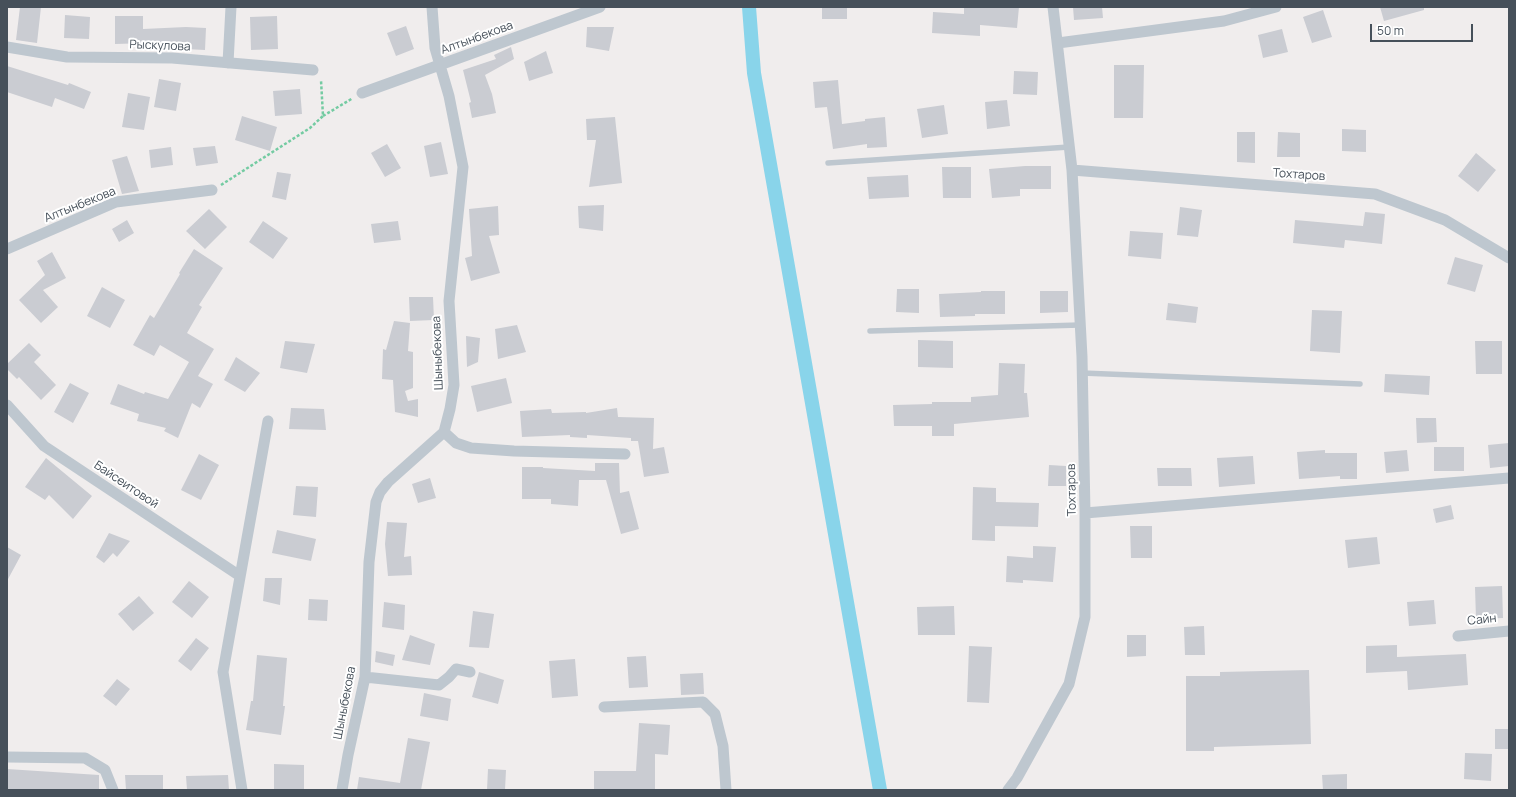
<!DOCTYPE html>
<html>
<head>
<meta charset="utf-8">
<style>
  body { margin:0 }
  #map { position:relative; width:1516px; height:797px; overflow:hidden; background:#f0eded; font-family:Manrope,sans-serif }
  canvas { display:block }
  .frame { position:absolute; inset:0; border:8px solid #46505a; pointer-events:none }
  .scale { position:absolute; left:1370px; top:24px; width:103px; height:18px; box-sizing:border-box; border:2px solid #46505a; border-top:0; padding-left:5px; font-size:12px; line-height:14px; white-space:nowrap; color:#46505a; -webkit-text-stroke:3px #fff; paint-order:stroke }
</style>
</head>
<body>
<div id="map">
<canvas width="1516" height="797"></canvas>
<div class="frame"></div>
<div class="scale">50 m</div>
</div>
<script>
const context = document.querySelector('canvas').getContext('2d');
context.lineJoin = 'round';
const toPath = rows => new Path2D(rows.map(r => 'M' + r).join(''));
function trace(path, color, width, dash) { context.strokeStyle = color; context.lineWidth = width; context.lineCap = dash ? 'butt' : 'round'; context.setLineDash(dash || []); context.stroke(path); }
function fillPath(path, color) { context.fillStyle = color; context.fill(path, 'evenodd'); }
function drawText(font, color, halo, rows, align = 'center') {
  context.font = font + ' Manrope,sans-serif'; context.lineWidth = 4; context.setLineDash([]); context.textBaseline = 'middle'; context.strokeStyle = halo; context.fillStyle = color; for (const [text, x, y, turn = 0] of rows) {
    context.save(); context.translate(x, y); context.rotate((+turn || 0) * Math.PI / 180); context.textAlign = isNaN(turn) ? turn : align; if (halo) context.strokeText(text, 0, 0); context.fillText(text, 0, 0); context.restore();
  }
}
trace(toPath([
  [749,7,754,73,880,790]
]), '#89d4ea', 14);
fillPath(toPath([
  [20,7,41,7,37,43,16,40],
  [822,7,847,7,847,19,822,19],
  [964,7,1019,7,1017,28,980,25,980,36,932,33,933,12,964,14],
  [1073,7,1102,7,1103,18,1074,20],
  [1380,7,1424,7,1424,10,1384,21],
  [1323,10,1332,37,1312,43,1303,17],
  [65,15,90,17,89,39,64,38],
  [115,16,143,16,143,29,186,27,206,28,205,50,185,49,185,42,115,44],
  [277,16,278,49,251,50,250,17],
  [406,26,414,49,396,56,387,33],
  [587,27,614,27,609,51,586,47],
  [1282,29,1288,52,1263,58,1258,35],
  [511,47,514,59,485,75,492,94,496,113,472,118,469,103,471,102,463,70,496,59,494,55],
  [546,51,553,73,529,81,524,62],
  [1114,65,1144,65,1143,118,1114,118],
  [7,66,68,85,69,83,91,92,84,109,55,98,52,107,7,92],
  [1014,71,1038,72,1037,95,1013,94],
  [159,79,181,83,176,111,154,107],
  [838,80,842,124,865,121,865,119,885,117,887,147,867,148,867,144,833,149,827,107,815,108,813,82],
  [300,89,302,114,275,116,273,91],
  [128,93,150,97,144,130,122,127],
  [1007,100,1010,126,987,129,985,102],
  [944,105,948,134,922,138,917,109],
  [242,116,277,127,270,151,235,140],
  [615,117,622,183,589,187,596,140,587,140,586,119],
  [1342,129,1366,130,1366,152,1342,151],
  [1237,132,1255,132,1255,163,1237,162],
  [1278,132,1300,133,1300,157,1277,157],
  [441,142,448,174,430,177,424,146],
  [387,144,401,168,385,177,371,153],
  [215,146,218,163,196,166,193,148],
  [171,147,173,165,151,168,149,150],
  [1476,153,1496,170,1478,192,1458,176],
  [127,156,139,191,122,194,112,160],
  [1025,166,1051,166,1051,189,1020,189,1020,196,992,198,989,169],
  [942,167,971,167,971,198,943,198],
  [277,172,291,174,286,200,272,197],
  [908,175,909,197,869,199,867,177],
  [604,205,603,231,579,228,578,206],
  [498,206,499,235,489,236,500,273,471,281,465,258,472,256,469,209],
  [1180,207,1202,210,1198,237,1177,235],
  [209,209,227,227,205,249,186,231],
  [1365,212,1385,214,1382,244,1345,240,1344,248,1293,243,1295,220,1363,226],
  [127,220,134,233,119,242,112,229],
  [263,221,288,238,273,259,249,242],
  [398,221,401,240,374,243,371,224],
  [1130,231,1163,233,1161,259,1128,256],
  [194,249,223,268,199,305,202,307,187,333,214,349,198,376,213,384,200,408,192,403,178,438,164,431,166,428,137,421,139,414,110,404,118,384,144,394,145,392,168,399,189,362,160,345,154,356,133,345,150,315,154,318,180,274,179,273],
  [52,252,66,278,43,290,58,307,41,323,19,300,45,275,37,261],
  [1455,257,1483,265,1475,292,1447,284],
  [102,287,125,300,110,328,87,316],
  [897,289,919,289,919,313,896,312],
  [981,291,1005,291,1005,314,975,314,975,316,940,317,939,294,981,292],
  [1040,291,1068,291,1068,312,1040,313],
  [409,297,433,297,434,320,410,321],
  [1168,303,1198,307,1196,323,1166,320],
  [1312,310,1342,311,1340,353,1310,351],
  [394,321,410,323,408,351,413,352,413,388,405,391,408,401,418,399,418,417,395,412,393,380,382,379,383,349,386,350],
  [517,325,526,352,498,359,495,329],
  [466,336,480,338,478,362,467,367],
  [918,340,953,341,953,368,918,367],
  [285,341,315,344,307,373,280,368],
  [1475,341,1502,341,1502,374,1476,374],
  [29,343,41,355,34,362,56,385,41,400,19,377,17,379,7,369,7,364],
  [236,357,260,373,245,392,224,380],
  [999,363,1025,364,1024,393,1027,393,1029,417,954,424,954,436,932,436,932,426,894,426,893,405,932,404,932,402,971,402,971,397,998,395],
  [1385,374,1430,376,1429,395,1384,392],
  [506,378,512,403,477,412,471,386],
  [70,383,89,393,73,423,54,412],
  [291,408,324,409,326,430,289,429],
  [617,408,618,417,654,418,653,449,664,447,669,473,644,477,638,441,631,441,631,438,587,435,587,438,570,437,570,435,522,437,520,411,551,409,552,413,586,412,586,413],
  [1416,418,1436,418,1437,442,1417,443],
  [1509,443,1509,466,1490,468,1488,445],
  [1434,447,1464,447,1464,471,1434,471],
  [1325,450,1325,453,1357,453,1357,479,1340,479,1340,476,1299,479,1297,452],
  [1407,450,1409,471,1386,473,1384,452],
  [199,454,219,465,201,500,181,490],
  [1253,456,1255,484,1219,487,1217,458],
  [46,458,92,496,73,519,49,495,45,500,25,487],
  [595,463,619,463,620,493,629,491,639,529,621,534,606,480,579,480,578,506,551,504,551,499,522,499,522,467,543,467,543,468,595,471],
  [1049,465,1066,466,1066,486,1048,486],
  [1157,468,1191,468,1192,486,1158,486],
  [430,478,436,498,418,503,412,484],
  [296,486,318,487,316,517,293,515],
  [973,487,996,488,996,502,1039,503,1038,527,995,526,995,541,972,540],
  [1451,505,1454,519,1436,523,1433,509],
  [387,522,407,523,404,557,411,556,412,575,388,576,385,544],
  [1130,526,1152,526,1152,558,1131,558],
  [277,530,316,539,311,561,272,553],
  [109,533,130,541,117,557,113,553,104,563,96,557],
  [1377,537,1380,564,1348,568,1345,540],
  [1033,546,1056,547,1053,582,1023,580,1023,583,1006,582,1007,556,1033,558],
  [7,547,21,555,7,581],
  [265,578,282,578,280,605,263,601],
  [189,581,209,597,192,618,172,602],
  [1502,586,1503,618,1476,619,1475,587],
  [139,596,154,613,133,631,118,614],
  [309,599,328,600,327,621,308,620],
  [1434,600,1436,624,1409,626,1407,602],
  [384,602,405,605,404,630,382,627],
  [954,606,955,635,918,635,917,607],
  [473,611,494,614,489,648,469,647],
  [1204,626,1205,655,1185,655,1184,627],
  [410,635,435,644,430,665,402,660],
  [1127,635,1146,635,1146,656,1127,657],
  [196,638,209,648,191,671,178,661],
  [1397,645,1397,657,1466,654,1468,685,1408,690,1407,671,1366,673,1366,646],
  [969,646,992,647,989,703,967,702],
  [376,651,395,655,393,666,375,662],
  [257,655,287,658,283,706,285,706,281,735,246,730,251,701,253,701],
  [646,656,648,687,629,688,627,657],
  [575,659,578,696,552,698,549,661],
  [1309,670,1311,744,1214,747,1214,751,1186,751,1186,676,1220,676,1220,672],
  [479,672,504,680,498,704,472,697],
  [703,673,704,694,681,695,680,674],
  [117,679,130,689,116,706,103,696],
  [424,693,451,699,448,721,420,716],
  [639,723,670,725,668,755,655,754,655,790,594,790,594,771,636,771],
  [1495,729,1509,729,1509,749,1495,749],
  [408,738,430,742,421,790,357,790,359,777,400,783],
  [1465,753,1492,754,1491,781,1464,779],
  [274,764,304,765,304,790,274,790],
  [7,769,99,775,99,790,7,790],
  [488,769,506,770,505,790,487,790],
  [1347,774,1347,790,1323,790,1322,775],
  [125,775,163,775,163,790,126,790],
  [228,775,229,790,187,790,186,776]
]), '#caccd2');
trace(toPath([
  [323,116,353,98],
  [221,185,310,128,323,116,321,80]
]), '#74cba2', 2.5, [3, 2]);
trace(toPath([
  [828,163,1069,147],
  [870,331,1080,325],
  [1082,373,1360,384]
]), '#bec7cf', 5.5);
trace(toPath([
  [1053,7,1072,170],
  [1058,43,1224,21,1276,7],
  [7,47,67,57,172,58,313,70],
  [228,63,231,7],
  [362,93,600,7],
  [7,249,116,202,212,190],
  [7,405,44,446,240,576],
  [444,432,456,443,471,448,514,451,625,454],
  [1085,513,1509,478],
  [1458,636,1509,631],
  [365,677,439,685,449,677,456,669,470,672],
  [604,707,703,702,715,714,723,746,726,790],
  [7,757,85,758,105,770,113,790],
  [242,790,223,672,268,421],
  [342,790,348,755,365,677,369,562,376,502,380,492,388,482,444,432,450,409,454,385,449,301,463,167,449,96,435,48,432,7],
  [1008,790,1017,778,1069,684,1085,617,1085,513,1082,357,1072,170,1375,194,1445,220,1509,258]
]), '#bec7cf', 11);
drawText('12px', '#46505a', '#fff', [
  ["Алтынбекова",477,38,-20],
  ["Рыскулова",160,46,2],
  ["Тохтаров",1299,175,4],
  ["Алтынбекова",80,205,-22],
  ["Шыныбекова",438,353,-92],
  ["Байсеитовой",126,485,34],
  ["Тохтаров",1072,490,-91],
  ["Сайн",1482,620,-6],
  ["Шыныбекова",345,703,-79]
]);
</script>
</body>
</html>
